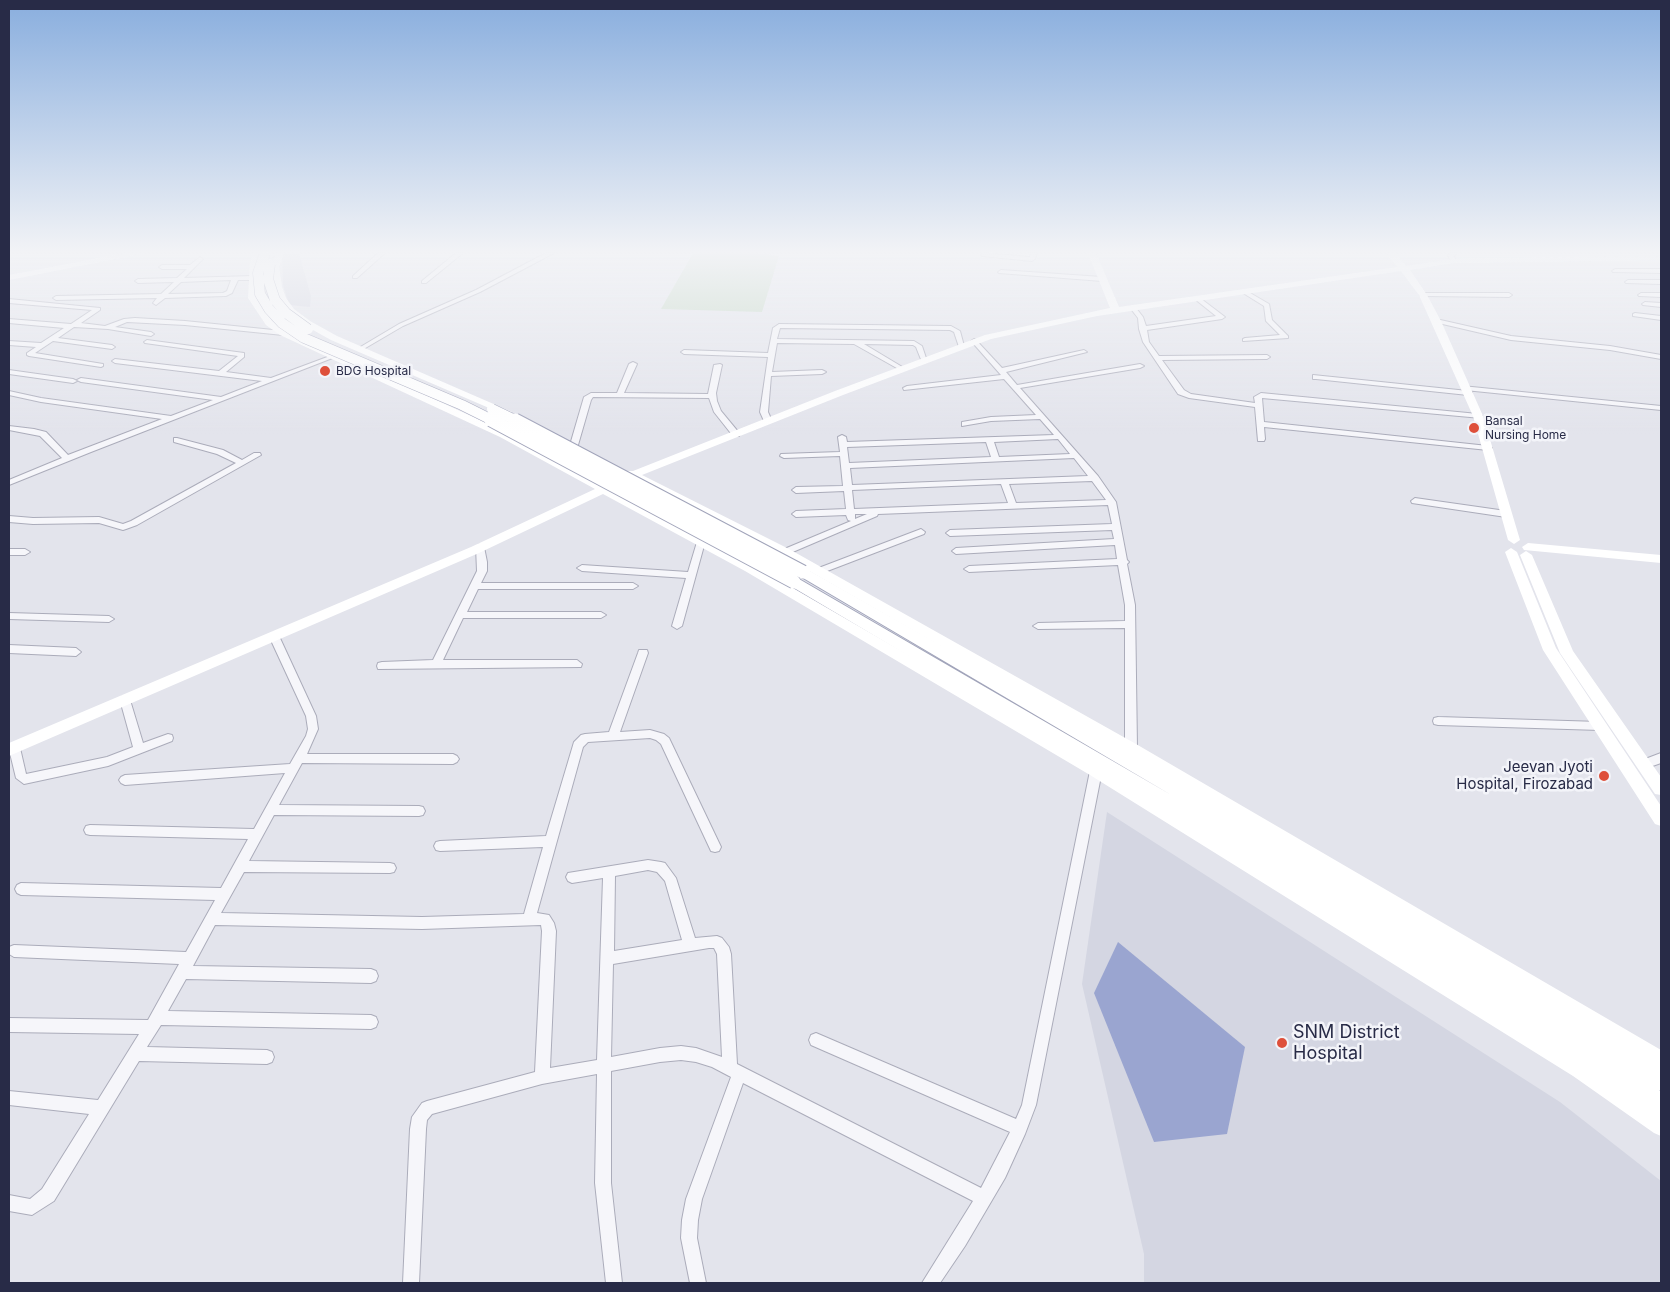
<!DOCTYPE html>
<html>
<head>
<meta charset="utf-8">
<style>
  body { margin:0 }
  #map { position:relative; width:1670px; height:1292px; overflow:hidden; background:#e3e4ec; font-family:Inter,sans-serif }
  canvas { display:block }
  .frame { position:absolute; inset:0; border:10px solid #282b47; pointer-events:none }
</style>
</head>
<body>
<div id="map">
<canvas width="1670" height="1292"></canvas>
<div class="frame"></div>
</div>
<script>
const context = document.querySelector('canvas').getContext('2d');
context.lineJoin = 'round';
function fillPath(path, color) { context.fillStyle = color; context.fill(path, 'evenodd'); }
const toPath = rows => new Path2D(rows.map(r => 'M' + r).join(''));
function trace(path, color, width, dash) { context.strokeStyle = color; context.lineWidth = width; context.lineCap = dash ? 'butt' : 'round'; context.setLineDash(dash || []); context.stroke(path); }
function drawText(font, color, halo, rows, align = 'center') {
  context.font = font + ' Inter,sans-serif'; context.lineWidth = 5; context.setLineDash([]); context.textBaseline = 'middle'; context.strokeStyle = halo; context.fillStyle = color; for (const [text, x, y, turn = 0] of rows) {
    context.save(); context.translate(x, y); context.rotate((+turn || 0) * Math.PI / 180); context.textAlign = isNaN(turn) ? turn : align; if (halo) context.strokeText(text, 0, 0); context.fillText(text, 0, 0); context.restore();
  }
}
fillPath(toPath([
  [281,253,299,253,311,296,310,307,289,305,283,285,282,259,270,258],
  [1107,812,1560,1102,1661,1181,1661,1283,1144,1283,1144,1254,1082,984]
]), '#d4d6e2');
fillPath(toPath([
  [693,253,757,253,779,256,762,312,661,309]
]), '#c3d7c3');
fillPath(toPath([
  [1118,942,1245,1047,1227,1134,1154,1142,1094,993]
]), '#9aa5d0');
const street = toPath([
  [378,253,385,253,357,278,353,278,353,276,378,253],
  [456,253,463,253,426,283,422,283,422,281,456,253],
  [546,253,554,253,480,292,403,326,362,350,357,349,399,324,476,290,546,253],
  [984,253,1030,257,1031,253,1037,253,1035,259,1032,261,982,256,981,255,984,253],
  [1457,253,1454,256,1456,261,1451,262,1448,255,1450,253,1457,253],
  [200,257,203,259,184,278,252,276,255,278,252,280,238,280,232,293,226,296,165,298,156,305,153,303,157,298,56,300,53,298,56,296,161,294,174,282,138,283,135,281,138,279,177,278,187,269,162,269,159,267,162,265,190,265,200,257],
  [231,280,227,291,223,293,168,294,181,282,231,280],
  [1615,269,1661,269,1661,273,1613,272,1612,271,1615,269],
  [1001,270,1102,277,1105,279,1102,281,999,273,998,272,1001,270],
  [1628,280,1661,280,1661,284,1626,283,1625,282,1628,280],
  [1245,290,1269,304,1272,320,1288,336,1288,338,1243,341,1243,339,1245,338,1280,335,1266,321,1264,306,1243,293,1242,292,1245,290],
  [1423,293,1509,293,1512,295,1509,297,1421,296,1420,295,1423,293],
  [1641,293,1661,293,1661,297,1639,296,1638,295,1641,293],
  [1196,298,1200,298,1225,317,1222,319,1147,330,1149,342,1159,356,1267,355,1270,357,1267,359,1162,360,1184,390,1191,394,1255,403,1254,397,1261,393,1478,414,1482,416,1481,418,1262,398,1264,422,1488,446,1492,448,1488,450,1264,427,1265,439,1264,441,1258,441,1255,407,1189,398,1178,394,1143,342,1139,329,1138,318,1131,309,1132,308,1136,308,1143,317,1146,326,1216,316,1196,300,1196,298],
  [9,299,100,308,100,310,81,323,105,326,124,319,135,318,185,321,283,331,286,333,283,335,185,325,127,322,115,327,151,332,154,334,151,336,108,329,74,327,58,338,112,345,115,347,112,349,53,341,35,353,103,364,103,366,101,367,29,356,27,355,27,353,36,347,9,345,9,341,41,343,64,328,9,323,9,319,71,324,92,310,9,303,9,299],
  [1645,302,1661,303,1661,307,1643,305,1642,304,1645,302],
  [1635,313,1661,316,1661,320,1633,316,1633,314,1635,313],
  [1436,319,1511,336,1610,346,1661,355,1661,359,1610,350,1511,340,1434,322,1434,320,1436,319],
  [779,324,951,326,960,331,964,346,959,347,954,332,950,330,780,328,777,339,914,341,922,346,927,361,922,362,916,347,913,345,864,344,904,368,904,370,902,371,854,344,777,343,772,372,822,370,826,372,822,374,771,376,768,412,772,421,768,423,764,421,760,412,768,357,684,354,681,352,684,350,768,353,773,328,779,324],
  [974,339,976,340,1002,368,1084,350,1087,352,1006,372,1017,385,1140,364,1144,366,1140,368,1020,388,1098,476,1116,502,1127,560,1129,562,1127,564,1135,605,1137,748,1135,751,1131,752,1127,751,1125,748,1125,628,1038,629,1033,626,1038,623,1125,621,1125,605,1118,565,969,572,964,569,969,566,1117,559,1115,545,956,554,952,551,956,548,1114,539,1112,530,950,536,946,533,950,530,1112,524,1108,505,878,514,877,516,788,554,785,555,780,552,782,550,851,521,848,520,846,515,796,517,792,514,796,511,846,509,844,491,796,493,792,490,796,487,843,486,840,456,784,458,780,456,781,454,840,452,838,437,842,435,846,437,847,442,1054,435,1040,419,991,421,962,426,962,422,991,417,1036,415,1004,379,904,390,903,388,907,386,1001,375,972,342,971,341,974,339],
  [1058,439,1070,454,999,457,994,442,1058,439],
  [986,442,991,457,849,463,847,447,986,442],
  [1074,458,1088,476,852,485,850,468,1074,458],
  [1092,481,1106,500,1016,503,1009,484,1092,481],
  [1001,484,1008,503,854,509,852,490,1001,484],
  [855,514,867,514,855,519,855,514],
  [147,340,244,353,244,357,226,372,271,378,330,356,335,357,91,452,9,485,9,480,62,458,40,436,9,430,9,426,34,429,46,432,68,455,162,419,41,402,9,395,9,391,41,398,171,416,213,400,81,382,77,380,81,378,221,397,262,381,115,363,112,361,115,359,219,371,238,356,145,343,144,342,147,340],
  [633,362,637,364,624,393,708,394,714,365,720,364,722,365,716,393,717,401,721,411,740,434,739,436,733,436,714,412,709,398,593,397,591,400,578,445,574,447,571,447,570,445,584,397,591,393,617,393,629,364,633,362],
  [9,370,73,379,77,381,73,383,9,374,9,370],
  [1313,375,1468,391,1472,393,1468,395,1316,379,1313,379,1313,375],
  [1462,386,1661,406,1661,410,1465,390,1462,390,1462,386],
  [174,438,177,438,223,450,242,460,254,453,260,453,261,455,137,525,126,529,123,530,99,523,33,524,9,522,9,516,33,518,99,517,123,524,131,521,236,463,217,454,174,442,174,438],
  [1415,498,1506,511,1510,514,1506,517,1412,503,1411,501,1415,498],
  [921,529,925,532,924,534,822,573,819,574,814,571,816,569,921,529],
  [701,539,705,542,682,626,677,629,672,626,686,578,582,571,577,568,582,565,688,572,697,542,701,539],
  [480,544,484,547,487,562,487,571,481,583,633,583,638,586,633,589,478,589,467,612,601,612,606,615,601,618,463,618,443,660,577,660,582,664,581,667,378,669,377,666,378,663,382,662,433,660,477,571,476,547,480,544],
  [9,549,25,549,30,552,25,555,9,555,9,549],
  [9,613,109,616,114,619,109,622,9,619,9,613],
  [274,632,279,636,316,716,318,729,307,754,453,754,457,756,459,759,457,762,453,764,302,763,279,805,419,806,423,807,425,811,423,815,419,816,274,815,249,861,390,863,394,864,396,868,394,872,390,873,244,872,221,913,422,917,524,914,543,847,440,851,436,850,434,846,436,842,440,841,546,836,574,742,581,735,585,734,609,732,638,653,639,650,647,650,648,653,620,732,650,730,664,734,669,738,721,847,719,851,715,852,711,851,661,744,656,740,650,738,588,742,583,747,537,913,549,915,554,923,556,931,550,1068,597,1060,603,878,572,883,568,881,566,877,568,873,648,860,661,862,665,863,676,878,695,938,717,936,722,938,729,947,731,954,737,1064,981,1188,1010,1132,811,1045,809,1040,811,1035,816,1033,1016,1119,1022,1105,1090,771,1092,768,1096,766,1100,768,1102,771,1036,1105,1025,1134,1005,1178,965,1246,940,1283,922,1283,973,1201,743,1083,702,1199,698,1220,697,1238,706,1283,690,1283,681,1238,682,1220,686,1199,731,1077,712,1067,696,1062,681,1060,660,1062,611,1071,611,1183,622,1283,606,1283,595,1183,597,1074,542,1084,432,1114,427,1120,426,1129,419,1283,403,1283,410,1129,412,1117,422,1103,427,1101,535,1072,542,931,541,925,422,929,215,925,193,966,371,969,376,971,378,976,376,981,371,983,186,979,168,1011,371,1015,376,1017,378,1022,376,1027,371,1029,161,1025,147,1047,267,1050,272,1052,274,1057,272,1062,267,1064,139,1061,54,1201,32,1215,9,1211,9,1195,30,1199,42,1189,89,1114,9,1105,9,1091,98,1100,139,1034,9,1032,9,1018,148,1020,179,964,14,957,9,954,9,947,14,945,186,952,215,900,21,895,17,893,15,889,17,885,21,883,221,888,248,839,90,835,86,834,84,830,86,826,90,825,254,829,285,773,125,785,121,783,119,780,121,777,125,775,290,764,306,736,308,729,306,716,269,636,274,632],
  [648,870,657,872,665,881,682,940,614,951,615,876,648,870],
  [709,948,714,948,717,954,722,1057,696,1048,681,1046,660,1048,611,1057,613,964,709,948],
  [9,645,76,648,81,652,76,656,9,653,9,645],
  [125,696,129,697,130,700,143,743,168,734,172,735,173,738,172,741,108,766,24,784,16,778,9,749,10,745,14,744,18,745,20,748,26,774,107,757,133,747,120,700,121,697,125,696],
  [1438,717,1600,722,1604,723,1605,726,1604,729,1600,730,1438,725,1434,724,1433,721,1434,718,1438,717],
  [1661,753,1661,763,1644,769,1640,767,1638,764,1640,761,1661,753]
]);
const primary = toPath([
  [803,567,1132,754,1617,1038,1661,1067,1661,1091,1659,1090,1661,1092,1661,1116,1653,1113,1575,1058,1116,779,789,585,787,582,789,579,799,579,1173,796,798,575,796,572,798,569,803,567]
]);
trace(street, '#abacba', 2);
trace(primary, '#a1a4ba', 2);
fillPath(street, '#f6f6fa');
fillPath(toPath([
  [127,253,145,253,9,280,9,275,127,253],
  [254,253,262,253,258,263,256,298,272,321,286,331,508,433,604,484,625,475,625,471,633,471,835,391,985,335,1110,308,1088,253,1096,253,1119,307,1398,267,1386,253,1395,253,1406,266,1453,259,1661,256,1661,260,1453,263,1410,270,1427,295,1441,321,1483,416,1520,540,1514,544,1508,540,1473,416,1419,295,1401,271,1097,316,991,339,843,395,642,475,789,549,1136,744,1661,1050,1661,1071,1126,752,781,555,633,479,612,489,753,565,1102,767,1587,1062,1661,1114,1661,1136,1654,1133,1573,1076,1090,775,745,571,603,494,479,553,9,756,9,743,471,547,595,489,500,437,280,335,266,325,248,298,250,263,254,253],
  [276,253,284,253,279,266,282,287,286,298,294,309,310,321,337,336,512,412,507,415,503,414,331,340,304,325,288,313,278,298,274,287,271,266,276,253],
  [1528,543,1661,555,1661,563,1524,550,1522,547,1528,543],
  [1511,548,1517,552,1556,648,1661,806,1661,826,1655,824,1543,650,1505,552,1511,548],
  [1526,551,1532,555,1573,651,1661,777,1661,795,1655,794,1560,653,1520,555,1526,551]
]), '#fff');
fillPath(primary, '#fff');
const primaryBridgeFar1 = toPath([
  [265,253,258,273,260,294,269,309,282,323,304,338,462,405,494,421],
  [270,264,268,279,275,300,286,313,308,329],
  [492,409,517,421]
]);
const primaryBridge = toPath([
  [491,420,794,582],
  [515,420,803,572]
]);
trace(primaryBridgeFar1, '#a1a4ba', 11, []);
trace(primaryBridge, '#a1a4ba', 15, []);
trace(primaryBridgeFar1, '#fff', 10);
trace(primaryBridge, '#fff', 13);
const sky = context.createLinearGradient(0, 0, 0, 434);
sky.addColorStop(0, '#89aede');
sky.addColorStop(0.58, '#f2f3f6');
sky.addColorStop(1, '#f2f3f600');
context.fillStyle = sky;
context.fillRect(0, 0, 1670, 434);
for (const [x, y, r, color] of [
  [325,371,6,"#de503b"],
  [1474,428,6,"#de503b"],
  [1604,776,6,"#de503b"],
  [1282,1043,6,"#de503b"]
]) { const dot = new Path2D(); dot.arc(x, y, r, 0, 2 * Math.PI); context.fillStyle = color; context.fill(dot); trace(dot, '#f3f4f9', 2); }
drawText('12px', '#282b47', '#f3f4f9', [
  ["BDG Hospital",336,371],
  ["Bansal",1485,421],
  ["Nursing Home",1485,435]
], 'left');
drawText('15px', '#282b47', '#f3f4f9', [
  ["Jeevan Jyoti",1593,767],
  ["Hospital, Firozabad",1593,784]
], 'right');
drawText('18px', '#282b47', '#f3f4f9', [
  ["SNM District",1293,1033],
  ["Hospital",1293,1054]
], 'left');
</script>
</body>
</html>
